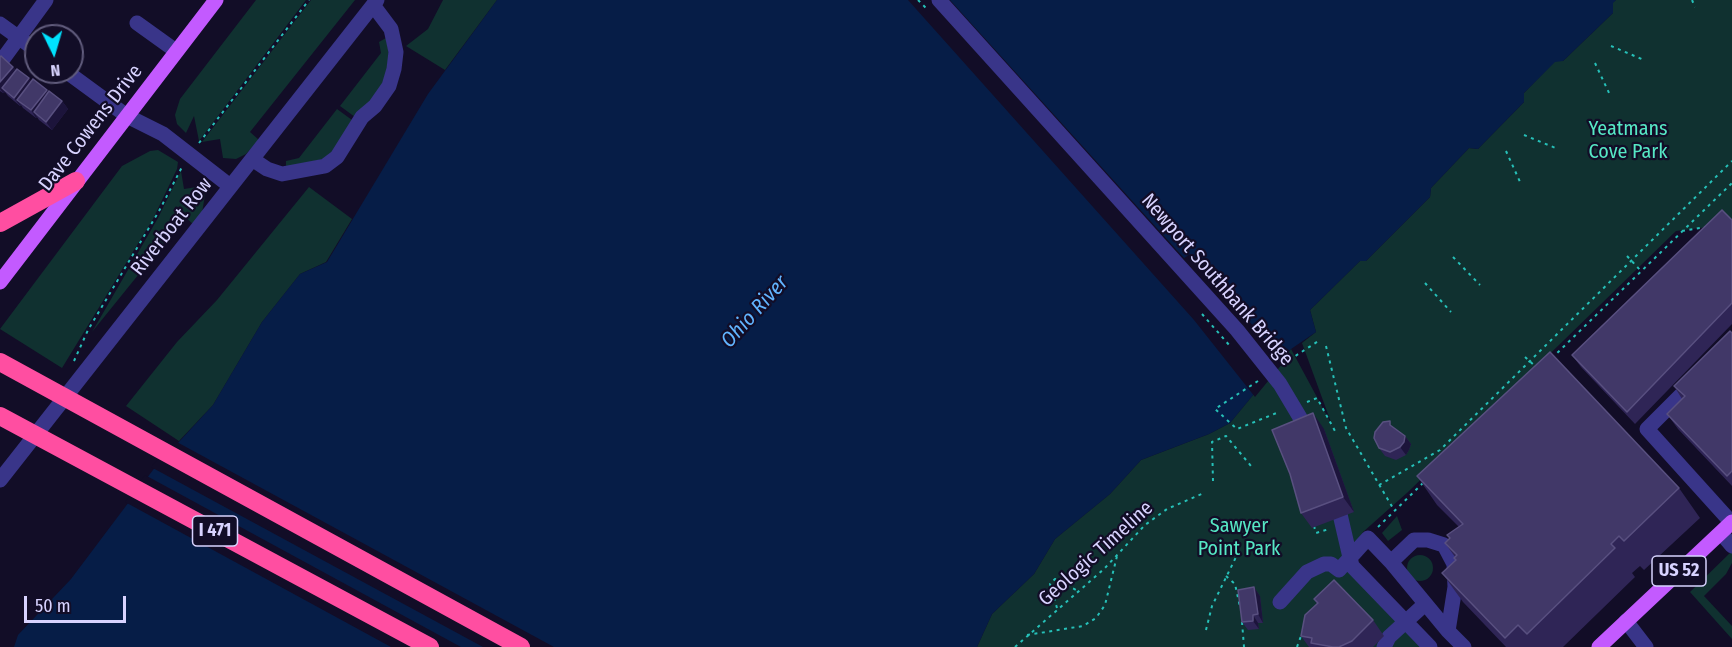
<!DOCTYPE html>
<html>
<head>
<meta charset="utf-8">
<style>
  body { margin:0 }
  #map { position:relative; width:1732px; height:647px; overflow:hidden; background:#120d27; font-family:"Fira Sans Condensed",sans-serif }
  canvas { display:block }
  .north { position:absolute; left:24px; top:24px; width:60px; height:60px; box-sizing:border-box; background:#120d27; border:2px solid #615c7d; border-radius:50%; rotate:175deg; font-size:16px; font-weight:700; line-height:24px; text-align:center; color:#d8d3ff }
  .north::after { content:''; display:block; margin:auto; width:21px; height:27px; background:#00e2fe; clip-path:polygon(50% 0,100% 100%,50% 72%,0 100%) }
  .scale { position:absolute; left:24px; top:596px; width:102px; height:27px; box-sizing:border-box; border:3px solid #d8d3ff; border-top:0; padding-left:8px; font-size:18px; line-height:21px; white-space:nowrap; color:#d8d3ff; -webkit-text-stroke:4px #120d27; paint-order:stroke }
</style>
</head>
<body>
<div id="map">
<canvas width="1732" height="647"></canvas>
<div class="north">N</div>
<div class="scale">50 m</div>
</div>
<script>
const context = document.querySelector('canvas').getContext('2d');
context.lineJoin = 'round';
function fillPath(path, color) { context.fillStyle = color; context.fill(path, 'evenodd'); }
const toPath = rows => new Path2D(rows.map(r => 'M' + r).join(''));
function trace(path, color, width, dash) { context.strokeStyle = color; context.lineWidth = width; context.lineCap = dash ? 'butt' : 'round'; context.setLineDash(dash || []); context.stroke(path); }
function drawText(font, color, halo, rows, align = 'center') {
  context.font = font + ' "Fira Sans Condensed",sans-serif'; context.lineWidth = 4.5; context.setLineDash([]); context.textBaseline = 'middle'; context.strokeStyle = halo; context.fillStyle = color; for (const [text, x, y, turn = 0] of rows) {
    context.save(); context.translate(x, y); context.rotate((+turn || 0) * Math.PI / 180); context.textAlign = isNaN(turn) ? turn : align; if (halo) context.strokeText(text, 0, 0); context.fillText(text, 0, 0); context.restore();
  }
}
fillPath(toPath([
  [256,0,306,0,199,141,194,116,186,133,177,124,175,115,180,99],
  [311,0,355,0,250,132,259,140,246,154,236,159,223,158,220,139,202,142],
  [443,0,497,0,445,70,406,46,428,29],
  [1616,0,1732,0,1732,224,1676,231,1408,492,1363,532,1344,562,1430,647,977,647,992,614,1034,574,1055,539,1110,494,1141,460,1209,434,1230,423,1291,349,1332,425,1302,343,1316,332,1310,310,1360,261,1366,261,1430,197,1431,188,1469,148,1478,149,1524,102,1524,93,1555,61,1563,61,1613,13,1612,3],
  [386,38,389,53,385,87,355,117,340,106,381,53,379,42],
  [337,109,352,120,330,157,286,169,286,161,299,158],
  [158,150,178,162,177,169,153,219,62,368,0,329,122,166,150,151],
  [181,171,184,189,203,186,205,195,202,213,193,224,185,217,92,332,158,218],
  [309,187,352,219,326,262,300,274,262,322,213,405,179,441,126,406,177,342,217,300],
  [1397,516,1402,530,1388,541,1382,533],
  [1732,551,1732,563,1726,574,1704,596,1732,626,1732,639,1690,592],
  '1407 568a13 13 0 1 1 26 0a13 13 0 1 1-26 0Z'
]), '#103130');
fillPath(toPath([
  [497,0,1616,0,1613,3,1613,13,1563,61,1555,62,1524,93,1524,102,1478,149,1469,148,1431,188,1430,197,1366,261,1360,261,1310,310,1316,332,1291,349,1230,423,1209,434,1141,460,1110,494,1055,539,1034,574,992,614,977,647,14,647,18,635,71,579,153,470,213,405,262,322,300,274,327,262,428,94]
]), '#061d47');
fillPath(toPath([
  [908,0,950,0,1184,258,1189,255,1267,341,1283,363,1255,397,1194,320],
  [175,441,554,647,483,647,151,467],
  [145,475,461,647,391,647,125,502]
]), '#120d27');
trace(toPath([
  [918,0,927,9],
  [1692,0,1695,7],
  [1611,46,1644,60],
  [1595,63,1610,95],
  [1524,135,1558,149],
  [199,143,309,0],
  [1506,151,1521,184],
  [1682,231,1706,227],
  [1627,256,1641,271],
  [1453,257,1480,285],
  [1425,283,1451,312],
  [1202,314,1230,346],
  [1326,346,1346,428,1394,510],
  [1525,357,1536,367],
  [1552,358,1732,183],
  [74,361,88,330,159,211,182,167],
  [1283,364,1320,340],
  [1258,381,1215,409,1237,429,1279,412],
  [1307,402,1317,398,1335,431],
  [1213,481,1212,442,1226,436,1251,466],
  [1379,485,1440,450,1732,161],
  [1314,526,1316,533,1329,529],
  [1378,527,1423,483],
  [1226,576,1235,584,1240,607],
  [1057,608,1050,584,1055,579,1078,591],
  [1242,622,1244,647],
  [1206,630,1212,606,1238,553],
  [1027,635,1083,626,1096,618,1105,605,1117,556],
  [1015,647,1104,569,1145,525,1167,509,1204,493],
  [1297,647,1301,636]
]), '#26c0b8', 2, [3, 4.5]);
trace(toPath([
  [939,0,1237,330,1280,384,1311,436],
  [137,23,176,51],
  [0,24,36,50],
  [0,63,46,0],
  [67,72,127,116,163,134,230,186],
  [252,159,267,169,282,174,325,166,337,157,362,117,375,106,389,86,394,69,396,52,391,29,373,5],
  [1694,382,1647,429,1731,522],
  [0,480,377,0],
  [1336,497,1352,566,1430,647],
  [1721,533,1732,546],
  [1280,602,1307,572,1324,564,1331,564,1339,570,1368,538,1391,562],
  [1626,621,1646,647],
  [1448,631,1455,587,1454,564,1444,545,1428,540,1414,540,1391,562,1448,631,1464,647],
  [1384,647,1389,637,1425,604]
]), '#393589', 15);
trace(toPath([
  [0,282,216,0],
  [1599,647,1732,522]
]), '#c35aff', 15);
trace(toPath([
  [0,223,76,181],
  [0,362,521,647],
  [0,416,430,647]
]), '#ff4ea1', 18);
fillPath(toPath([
  [0,57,31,82,62,101,68,109,52,130,39,120,37,117,36,118,23,108,21,105,20,106,8,96,5,92,3,93,0,91],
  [1732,220,1732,324,1635,424,1581,367,1572,355],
  [1732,333,1732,486,1678,429,1667,414,1682,399,1674,386],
  [1324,429,1354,512,1312,528,1301,513],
  [1395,429,1405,436,1411,444,1409,450,1406,455,1396,460,1385,456,1379,448],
  [1417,476,1679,488,1700,518,1644,570,1640,566,1632,573,1635,577,1563,647,1506,647,1463,602,1442,573,1456,560,1455,557,1445,543,1450,538,1447,535,1459,527,1437,505],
  [1254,587,1260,596,1263,623,1258,623,1259,629,1248,630,1242,622],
  [1314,599,1373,620,1384,636,1373,647,1309,647,1301,636,1317,604]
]), '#2f2556');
fillPath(toPath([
  [13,67,19,75,2,88,5,92,3,93,0,89,0,82],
  [29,78,35,87,17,100,21,105,20,106,14,98],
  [47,90,53,98,34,112,37,117,36,118,31,110],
  [62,101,68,109,52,130,46,122],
  [1313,413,1324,429,1354,512,1343,497],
  [1405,436,1411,444,1409,450,1406,455,1400,447],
  [1254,587,1260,596,1263,623,1258,614],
  [1253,615,1258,623,1259,629,1253,621]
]), '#1c143b');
const building = toPath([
  [1,56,13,67,0,82,0,57,1,56],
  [17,69,29,78,14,98,2,88,17,69],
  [33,79,47,90,31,110,17,100,33,79],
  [49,91,62,101,46,122,34,112,49,91],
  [1722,210,1732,220,1732,303,1627,412,1572,355,1722,210],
  [1730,331,1732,333,1732,471,1727,476,1667,414,1685,396,1674,386,1730,331],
  [1550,352,1679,488,1624,541,1619,536,1611,544,1615,548,1527,634,1518,625,1505,638,1442,573,1456,560,1454,558,1457,555,1445,543,1450,538,1447,535,1463,524,1417,476,1550,352],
  [1313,413,1343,497,1301,513,1290,474,1272,430,1313,413],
  [1390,421,1390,425,1405,436,1404,442,1400,447,1390,452,1379,448,1374,438,1375,432,1383,422,1390,421],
  [1334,580,1373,620,1352,641,1339,647,1333,647,1311,643,1312,638,1301,636,1305,615,1318,603,1314,599,1334,580],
  [1254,587,1258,614,1253,615,1253,621,1242,622,1238,590,1254,587]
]);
fillPath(building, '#413868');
trace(building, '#595080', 1.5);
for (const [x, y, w] of [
  [215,531,45],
  [1679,571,54]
]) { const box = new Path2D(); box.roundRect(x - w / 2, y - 15, w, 30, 4.5); context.fillStyle = '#120d27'; context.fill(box); trace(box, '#d8d3ff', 1.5); }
drawText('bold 18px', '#d8d3ff', null, [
  ["I 471",215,531],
  ["US 52",1679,571]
]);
drawText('20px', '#d8d3ff', '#120d27', [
  ["Dave Cowens Drive",91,128,-52],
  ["Riverboat Row",172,227,-52],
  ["Newport Southbank Bridge",1217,280,49],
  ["Geologic Timeline",1096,554,-42]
]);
drawText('20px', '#56e8c5', '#120d27', [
  ["Yeatmans",1628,129],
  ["Cove Park",1628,152],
  ["Sawyer",1239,526],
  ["Point Park",1239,549]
]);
drawText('italic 21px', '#61b4ff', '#120d27', [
  ["Ohio River",755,312,-48]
]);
</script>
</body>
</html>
